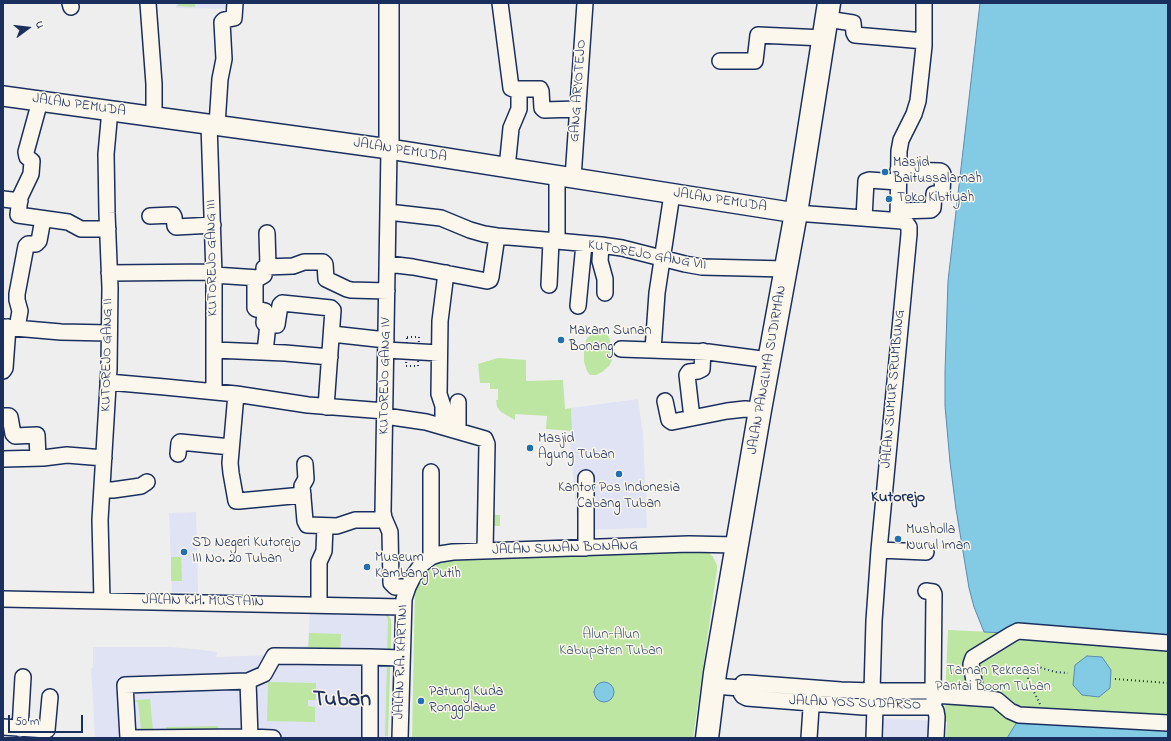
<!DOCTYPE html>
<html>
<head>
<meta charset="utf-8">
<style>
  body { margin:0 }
  #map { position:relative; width:1171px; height:741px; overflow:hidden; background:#efeeef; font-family:"Indie Flower",sans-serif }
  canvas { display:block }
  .frame { position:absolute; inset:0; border:4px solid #1b2f5e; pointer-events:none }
  .north { position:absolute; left:8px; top:8px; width:40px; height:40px; -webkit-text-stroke:3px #fbf7ec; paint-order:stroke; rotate:75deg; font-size:11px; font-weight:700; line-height:16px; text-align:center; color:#1b2f5e }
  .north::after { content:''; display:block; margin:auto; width:14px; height:18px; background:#1b2f5e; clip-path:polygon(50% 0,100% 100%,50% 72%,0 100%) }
  .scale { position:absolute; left:8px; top:715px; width:75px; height:18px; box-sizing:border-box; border:2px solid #1b2f5e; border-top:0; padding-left:5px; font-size:12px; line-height:14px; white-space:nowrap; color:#1b2f5e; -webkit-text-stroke:3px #fbf7ec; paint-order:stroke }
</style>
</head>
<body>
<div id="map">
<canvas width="1171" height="741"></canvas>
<div class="frame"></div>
<div class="north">U</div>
<div class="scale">50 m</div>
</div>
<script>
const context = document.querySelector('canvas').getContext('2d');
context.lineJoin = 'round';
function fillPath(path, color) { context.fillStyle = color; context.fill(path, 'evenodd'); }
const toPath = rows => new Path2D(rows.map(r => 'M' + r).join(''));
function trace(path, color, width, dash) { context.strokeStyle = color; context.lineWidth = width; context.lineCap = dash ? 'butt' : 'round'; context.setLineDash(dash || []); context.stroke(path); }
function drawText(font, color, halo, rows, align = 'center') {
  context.font = font + ' "Indie Flower",sans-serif'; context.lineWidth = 3; context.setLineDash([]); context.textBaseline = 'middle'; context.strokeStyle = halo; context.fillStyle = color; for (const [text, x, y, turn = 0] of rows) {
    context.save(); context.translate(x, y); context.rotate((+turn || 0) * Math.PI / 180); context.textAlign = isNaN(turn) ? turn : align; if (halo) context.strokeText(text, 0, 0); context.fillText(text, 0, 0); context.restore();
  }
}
fillPath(toPath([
  [176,3,231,3,231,9,176,8],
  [638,399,643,434,647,528,578,530,569,430,572,430,571,408],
  [196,512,198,592,172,592,169,513],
  [310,610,387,614,389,616,392,625,388,738,95,738,91,668,93,668,93,647,169,647,195,649,217,652,216,657,267,655,271,651,272,647,308,646],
  [880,718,936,721,935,738,879,738]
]), '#e0e3f3');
fillPath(toPath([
  [178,3,195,3,195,7,178,6],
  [598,331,605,333,609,337,611,345,612,360,609,366,602,372,596,375,590,375,587,371,584,362,584,346,587,338],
  [498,358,526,360,526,381,563,380,565,409,571,408,572,431,546,429,547,416,515,414,515,420,501,412,497,407,496,400,498,400,498,389,490,389,490,383,480,383,478,364],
  [493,512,496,515,500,515,500,526,488,526],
  [707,550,713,557,717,565,717,570,693,738,412,738,415,588,427,567,439,558],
  [171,557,181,557,182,581,171,581],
  [386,613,389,616,391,620,391,653,387,653,388,621,387,617,384,614],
  [948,630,1168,640,1168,728,1017,722,1007,738,946,738,947,722,944,721],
  [309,633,341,634,340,657,308,656],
  [387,665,390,666,388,736,385,736],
  [268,682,316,683,316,700,308,700,308,706,315,707,315,722,267,721],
  [150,699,153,731,132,733,131,729,141,728,138,702,128,703,128,701],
  [218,726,218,729,167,732,166,727]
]), '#bce6a2');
const water = toPath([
  [980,3,1168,3,1168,640,984,632,974,607,969,588,956,509,950,462,945,406,945,372,948,281,980,3],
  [1087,656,1102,657,1111,670,1110,688,1099,697,1082,695,1073,685,1075,665,1087,656],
  '594 692a10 10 0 1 1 20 0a10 10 0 1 1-20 0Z',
  [1017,722,1168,728,1168,738,1007,738,1017,722]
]);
fillPath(water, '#83cae4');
trace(water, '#598cae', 1);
const minor = toPath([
  [70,3,71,7],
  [148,3,154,84,154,116],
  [500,3,511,88,513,89,540,89,541,91,542,108,544,110,578,109],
  [827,19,853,23,854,33,855,35,924,41],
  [720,61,755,61,758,35,824,38],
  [40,101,26,152,27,157,32,161,31,174,20,197,18,215,68,222,81,229,108,229],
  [209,124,214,275,214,392],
  [217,125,220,79,224,59,222,22,224,20,234,18,235,3],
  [389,149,383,512,384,518,390,532,391,583,395,587,408,587],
  [507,168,511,128,519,109,519,89],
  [898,170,940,171,942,172,943,174,942,192,934,194,933,208,931,210,898,211],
  [573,178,585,3],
  [3,199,20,201],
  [388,212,441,218,470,230,484,234,497,236,557,241,557,176],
  [796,213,902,221,906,223,909,227,909,234,879,550,874,621,872,691,875,707,874,738],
  [150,216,173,215,174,217,175,226,176,227,213,225],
  [864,218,866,181,869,180,898,182],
  [898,220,899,151,901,140,914,114,918,101,924,46,924,3],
  [267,233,268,266],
  [557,241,601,245,622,248,685,264,702,267,786,269],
  [601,245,600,261,605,279,605,293],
  [388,264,413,267,487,281,490,280,491,277,497,236],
  [109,273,214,272],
  [214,275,259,278,264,275,264,268,266,267,293,266,304,262,323,262,325,264,326,279,347,289,351,290,387,291],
  [255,278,255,308,256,309,265,311,264,323,265,324,277,325,280,305,282,303,331,308,333,310,326,407],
  [549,285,551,241],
  [578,306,584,244],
  [3,327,61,332,109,333],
  [17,328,20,311,17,300,17,294,26,246,28,244,36,244,39,241,43,219],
  [332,334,386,340],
  [621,349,708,352,769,360],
  [215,350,285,353,330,357],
  [386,350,439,353],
  [653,350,657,293,672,194],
  [265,352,268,324],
  [3,371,5,368,8,327],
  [108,382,165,387,236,394,308,405,385,411],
  [236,394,230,463,231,473,236,501,239,501,303,495],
  [665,401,669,420,672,422,727,411,745,409,760,410],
  [458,402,458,431],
  [3,416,9,416,10,417,13,434,15,436,37,435,38,458],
  [385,416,426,422,485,439,487,444,485,551],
  [692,418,687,375,689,372,698,371,702,369,703,351],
  [443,426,443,406,439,394,440,321,446,273],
  [178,454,179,443,180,442,231,447],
  [3,459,43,458,67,455,104,458],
  [305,464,306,479,302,486,305,521,307,525,337,526,355,520,385,520],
  [586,478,586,548],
  [102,490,113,490,141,486,147,482],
  [879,550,926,552],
  [431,557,431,472],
  [926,591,933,592,934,594,933,692],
  [3,599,403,607],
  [102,600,100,520,109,369,110,288,107,213,106,154,110,110],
  [319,605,319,562,324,551,325,526],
  [248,681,250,737],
  [743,683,748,683,841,690,872,691,931,691,934,694,934,703,931,707,863,707,747,698,743,696,741,693,742,686,743,683],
  [713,686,741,688],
  [934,695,977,698,971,664,973,658,1012,634,1018,631,1168,643],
  [977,698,992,699,997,700,1010,711,1019,715,1168,723],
  [933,706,936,711,937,717,936,738],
  [3,727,47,730,50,697],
  [20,729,23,677],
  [273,738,250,737,128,738,125,685,248,681,264,674,274,656,370,657],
  [370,738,370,657,402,658],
  [400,738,404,599,408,587,414,575,422,564,431,557,440,554,453,552,689,544,737,545],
  [809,738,812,693]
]);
const major = toPath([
  [389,3,389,149],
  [3,96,389,149,796,213]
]);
const highway = toPath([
  [707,738,715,673,760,410,796,213,829,3]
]);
trace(minor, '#1b2f5e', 18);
trace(major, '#1b2f5e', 22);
trace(highway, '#1b2f5e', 25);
trace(toPath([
  [407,337,419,337,418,366,406,366,407,337],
  [1115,679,1168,683],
  [1040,704,1028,680,1028,674,1029,672,1035,668,1039,667,1055,672,1068,673]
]), '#1b2f5e', 2, [1, 3]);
trace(minor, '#fbf7ec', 15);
trace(major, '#fbf7ec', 19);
trace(highway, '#fbf7ec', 22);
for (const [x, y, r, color] of [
  [885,172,4,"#1f6fb2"],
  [889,199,4,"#1f6fb2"],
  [561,340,4,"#1f6fb2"],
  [530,448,4,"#1f6fb2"],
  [619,474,4,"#1f6fb2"],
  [898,539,4,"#1f6fb2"],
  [184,552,4,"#1f6fb2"],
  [367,567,4,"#1f6fb2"],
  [421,701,4,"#1f6fb2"]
]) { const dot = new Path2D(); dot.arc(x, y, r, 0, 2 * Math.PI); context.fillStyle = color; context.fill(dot); trace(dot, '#fbf7ec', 1.5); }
drawText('14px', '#1b2f5e', '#fbf7ec', [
  ["GANG ARYOTEJO",579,91,-86],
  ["JALAN PEMUDA",79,106,8],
  ["JALAN PEMUDA",400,151,9],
  ["JALAN PEMUDA",720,201,9],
  ["KUTOREJO GANG VII",647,256,10],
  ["KUTOREJO GANG III",213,258,-91],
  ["KUTOREJO GANG II",108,355,-89],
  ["JALAN PANGLIMA SUDIRMAN",768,370,-80],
  ["KUTOREJO GANG IV",386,376,-89],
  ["JALAN SUMUR SRUMBUNG",894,389,-85],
  ["JALAN SUNAN BONANG",565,549,-2],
  ["JALAN K.H. MUSTAIN",203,602,1],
  ["JALAN R.A. KARTINI",402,662,-88],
  ["JALAN YOS SUDARSO",855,704,2]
]);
drawText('14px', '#1b2f5e', '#fbf7ec', [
  ["Masjid",893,164],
  ["Baitussalamah",893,180],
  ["Toko Kibtiyah",897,199],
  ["Makam Sunan",569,332],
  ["Bonang",569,348],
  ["Masjid",538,440],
  ["Agung Tuban",538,456],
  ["Kantor Pos Indonesia",619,489,"center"],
  ["Cabang Tuban",619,505,"center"],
  ["Musholla",906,531],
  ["Nurul Iman",906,547],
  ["SD Negeri Kutorejo",192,544],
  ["III No. 20 Tuban",192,560],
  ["Museum",375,559],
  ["Kambang Putih",375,575],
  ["Patung Kuda",429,693],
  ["Ronggolawe",429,709]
], 'left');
drawText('14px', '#3b546c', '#fbf7ec', [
  ["Alun-Alun",611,636],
  ["Kabupaten Tuban",611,652],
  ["Taman Rekreasi",993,672],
  ["Pantai Boom Tuban",993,688]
]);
drawText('bold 16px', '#1b2f5e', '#fbf7ec', [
  ["Kutorejo",898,498]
]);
drawText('bold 22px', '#1b2f5e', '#fbf7ec', [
  ["Tuban",342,701]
]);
</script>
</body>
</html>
